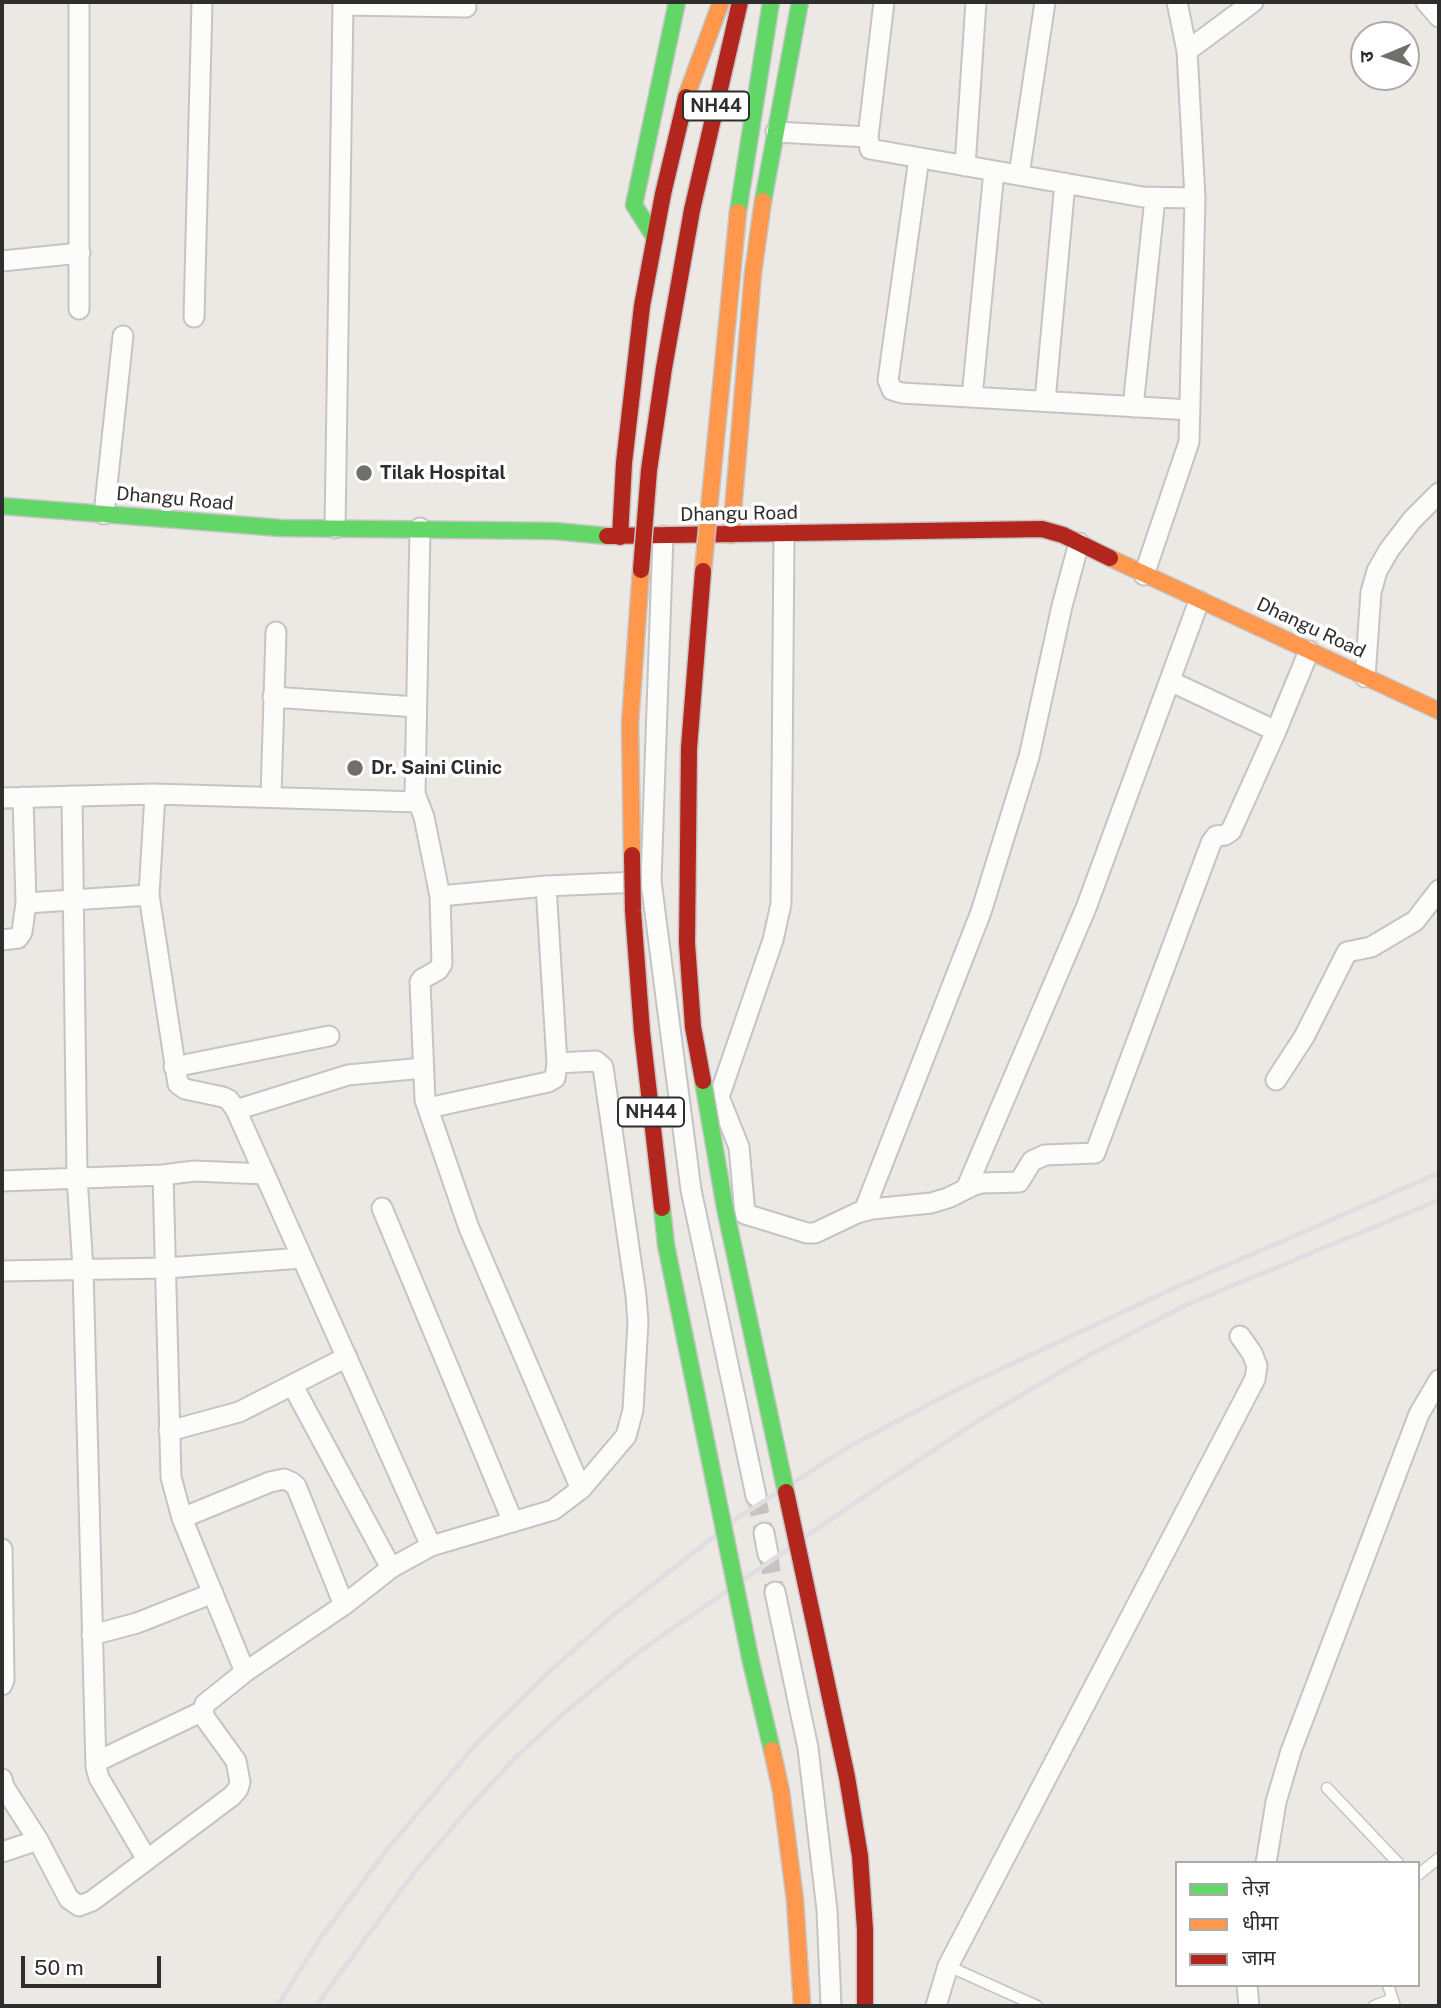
<!DOCTYPE html>
<html>
<head>
<meta charset="utf-8">
<style>
  body { margin:0 }
  #map { position:relative; width:1441px; height:2008px; overflow:hidden; background:#ece8e4; font-family:"Public Sans","Noto Sans Devanagari",sans-serif }
  canvas { display:block }
  .frame { position:absolute; inset:0; border:4px solid #2e2e2e; pointer-events:none }
  .legend { position:absolute; left:1175px; top:1861px; width:245px; height:126px; box-sizing:border-box; background:#fff; border:2px solid #ababab; margin:0; padding:9px 12px; list-style:none; font-size:21px; color:#2e2e2e }
  .legend li { display:flex; align-items:center; gap:14px; height:35px }
  .legend b { width:35px; border:2px solid #ababab }
  .north { position:absolute; left:1350px; top:21px; width:70px; height:70px; box-sizing:border-box; background:#fff; border:2px solid #ababab; border-radius:50%; rotate:268deg; font-size:19px; font-weight:700; line-height:28px; text-align:center; color:#2e2e2e }
  .north::after { content:''; display:block; margin:auto; width:24px; height:32px; background:#706f6e; clip-path:polygon(50% 0,100% 100%,50% 72%,0 100%) }
  .scale { position:absolute; left:21px; top:1956px; width:140px; height:32px; box-sizing:border-box; border:4px solid #2e2e2e; border-top:0; padding-left:9px; font-size:21px; line-height:24px; white-space:nowrap; color:#2e2e2e; -webkit-text-stroke:5px #fff; paint-order:stroke }
</style>
</head>
<body>
<div id="map">
<canvas width="1441" height="2008"></canvas>
<div class="frame"></div>
<ul class="legend">
<li><b style="height:9px;background:#63d668"></b>तेज़</li>
<li><b style="height:9px;background:#ff974d"></b>धीमा</li>
<li><b style="height:9px;background:#b3261e"></b>जाम</li>
</ul>
<div class="north">उ</div>
<div class="scale">50 m</div>
</div>
<script>
const context = document.querySelector('canvas').getContext('2d');
context.lineJoin = 'round';
const toPath = rows => new Path2D(rows.map(r => 'M' + r).join(''));
function trace(path, color, width, dash) { context.strokeStyle = color; context.lineWidth = width; context.lineCap = dash ? 'butt' : 'round'; context.setLineDash(dash || []); context.stroke(path); }
function drawText(font, color, halo, rows, align = 'center') {
  context.font = font + ' "Public Sans",sans-serif'; context.lineWidth = 7; context.setLineDash([]); context.textBaseline = 'middle'; context.strokeStyle = halo; context.fillStyle = color; for (const [text, x, y, turn = 0] of rows) {
    context.save(); context.translate(x, y); context.rotate((+turn || 0) * Math.PI / 180); context.textAlign = isNaN(turn) ? turn : align; if (halo) context.strokeText(text, 0, 0); context.fillText(text, 0, 0); context.restore();
  }
}
trace(toPath([
  [756,1496,764,1533],
  [768,1554,775,1592]
]), '#c6c3c0', 19, [19, 10]);
const lane = toPath([
  [1327,1788,1398,1863],
  [1418,1875,1439,1858],
  [948,1966,1037,2006],
  [1388,1985,1395,2006],
  [1374,2006,1392,1999]
]);
const street = toPath([
  [79,2,79,309],
  [884,2,868,137,870,149,1143,197,1195,198],
  [1426,2,1439,17],
  [343,5,466,7],
  [1187,51,1253,2],
  [776,132,868,137],
  [919,158,888,380,892,390,902,393,1190,410],
  [965,166,976,2],
  [1019,175,1045,2],
  [2,261,80,253],
  [194,317,202,2],
  [972,397,994,171],
  [1045,401,1065,183],
  [1133,407,1155,198],
  [104,514,123,336],
  [335,528,343,2],
  [420,528,415,794,424,817,440,896,442,964,438,970,422,979,420,982,425,1100,469,1228,581,1489],
  [784,534,781,904,773,940,719,1097,739,1147,745,1214,807,1233,815,1233,857,1213,872,1209,931,1203,948,1198,974,1185,982,1183,1019,1182,1032,1161,1045,1155,1095,1153,1211,843,1216,836,1225,835,1231,831,1276,731,1309,651],
  [663,536,651,881,691,1190,756,1496],
  [1144,575,1189,442,1195,198,1187,51,1177,2],
  [1365,677,1371,592,1377,571,1389,550,1412,520,1439,493],
  [1170,681,1276,731],
  [273,697,416,707],
  [155,794,149,895,178,1084,185,1089,223,1097,229,1100,236,1110,431,1546],
  [72,796,77,1177,83,1269,96,1767,99,1778,146,1858],
  [271,796,276,632],
  [2,798,155,794,418,802],
  [440,896,546,886,639,882],
  [26,903,149,895],
  [2,940,18,938,22,932,26,903,23,797],
  [174,1067,329,1036],
  [1276,1080,1304,1037,1347,952,1371,947,1415,921,1439,890],
  [428,1108,548,1082,555,1078,557,1063,546,886],
  [236,1110,348,1075,423,1068],
  [163,1175,171,1477,182,1518,245,1672],
  [2,1181,163,1175,194,1171,265,1174],
  [966,1189,1086,908,1199,601],
  [382,1208,513,1522],
  [864,1211,981,912,1029,757,1062,606,1079,543],
  [2,1271,166,1268,302,1258],
  [293,1386,391,1568],
  [169,1431,239,1412,347,1357],
  [182,1518,270,1482,284,1479,291,1482,296,1486,344,1605],
  [764,1533,768,1554],
  [2,1549,4,1680,2,1685],
  [775,1592,808,1748,827,1910,831,2006],
  [92,1635,137,1623,213,1593],
  [96,1762,203,1711],
  [2,1779,4,1787,38,1840,69,1899,79,1906,92,1901,232,1796,238,1789,240,1782,236,1761,205,1718,203,1711,205,1704,245,1672,344,1605,391,1568,431,1546,553,1510,581,1489,626,1436,633,1410,638,1322,636,1296,603,1067,596,1061,557,1063],
  [2,1852,38,1840],
  [1266,1863,1276,1802,1291,1751,1419,1414,1439,1380],
  [1247,1985,1249,2006],
  [936,2006,948,1966,1255,1379,1257,1366,1252,1353,1240,1336]
]);
const fast = toPath([
  [763,201,800,2],
  [738,212,771,2],
  [655,238,634,205,677,2],
  [2,506,281,528,555,531,607,536]
]);
const slow = toPath([
  [686,97,721,2],
  [731,535,753,273,763,201],
  [1110,558,1439,711]
]);
const jam = toPath([
  [692,210,740,2],
  [607,536,1042,529,1063,535,1110,558],
  [620,537,624,463,642,306,663,194,686,97]
]);
trace(lane, '#c5c4c5', 13);
trace(street, '#c5c4c5', 23);
trace(fast, '#c5c4c5', 19);
trace(slow, '#c5c4c5', 19);
trace(jam, '#c5c4c5', 19);
trace(lane, '#fcfcfb', 10);
trace(street, '#fcfcfb', 19);
trace(fast, '#63d668', 16);
trace(slow, '#ff974d', 16);
trace(jam, '#b3261e', 16);
trace(toPath([
  [277,2006,322,1936,389,1847,477,1743,549,1672,611,1617,739,1517,852,1445,958,1389,1170,1290,1439,1173],
  [316,2006,413,1874,469,1808,515,1758,564,1713,640,1651,875,1489,979,1420,1086,1357,1186,1305,1439,1200]
]), '#dfdfe1', 5);
const fastBridge = toPath([
  [703,1081,725,1208,786,1492],
  [662,1208,666,1245,751,1662,772,1750]
]);
const slowBridge = toPath([
  [703,571,738,212],
  [632,855,630,723,641,570],
  [772,1750,781,1791,795,1900,802,2006]
]);
const jamBridge = toPath([
  [641,570,649,470,664,368,692,210],
  [632,855,633,911,642,1032,662,1208],
  [703,1081,693,1027,687,943,689,748,703,571],
  [786,1492,847,1777,860,1856,865,1930,865,2006]
]);
trace(fastBridge, '#c6c5c4', 19, []);
trace(slowBridge, '#c6c5c4', 19, []);
trace(jamBridge, '#c6c5c4', 19, []);
trace(fastBridge, '#63d668', 16);
trace(slowBridge, '#ff974d', 16);
trace(jamBridge, '#b3261e', 16);
for (const [x, y, r, color] of [
  [364,473,9,"#706f6e"],
  [355,768,9,"#706f6e"]
]) { const dot = new Path2D(); dot.arc(x, y, r, 0, 2 * Math.PI); context.fillStyle = color; context.fill(dot); trace(dot, '#fff', 2.5); }
for (const [x, y, w] of [
  [716,106,66],
  [651,1112,66]
]) { const box = new Path2D(); box.roundRect(x - w / 2, y - 14.5, w, 29, 5); context.fillStyle = '#fff'; context.fill(box); trace(box, '#2e2e2e', 2); }
drawText('bold 18px', '#2e2e2e', null, [
  ["NH44",716,106],
  ["NH44",651,1112]
]);
drawText('bold 19px', '#2e2e2e', '#fff', [
  ["Tilak Hospital",380,473],
  ["Dr. Saini Clinic",371,768]
], 'left');
drawText('19px', '#2e2e2e', '#fff', [
  ["Dhangu Road",175,499,5],
  ["Dhangu Road",739,514,-1],
  ["Dhangu Road",1311,628,25]
]);
</script>
</body>
</html>
